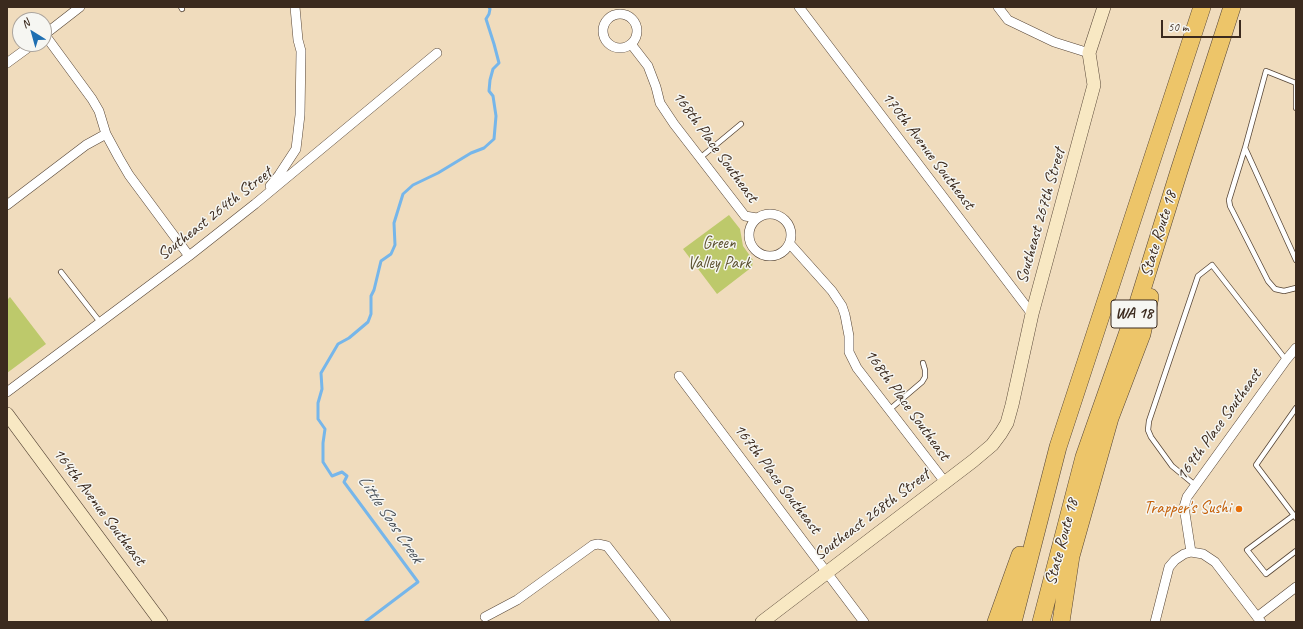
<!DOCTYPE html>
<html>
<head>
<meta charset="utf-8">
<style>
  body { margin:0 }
  #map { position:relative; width:1303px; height:629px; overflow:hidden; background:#f0dcbd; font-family:Caveat,sans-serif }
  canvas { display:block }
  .frame { position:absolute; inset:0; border:8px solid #3b2a1e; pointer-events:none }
  .north { position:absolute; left:12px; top:12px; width:40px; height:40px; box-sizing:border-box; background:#f6f6f2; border:1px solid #aba49d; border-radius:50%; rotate:323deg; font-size:11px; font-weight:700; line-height:16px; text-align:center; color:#3b2a1e }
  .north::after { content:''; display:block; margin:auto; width:14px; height:18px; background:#1f6fb2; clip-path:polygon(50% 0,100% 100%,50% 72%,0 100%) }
  .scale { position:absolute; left:1161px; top:20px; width:80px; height:18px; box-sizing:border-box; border:2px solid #3b2a1e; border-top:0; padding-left:5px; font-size:12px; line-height:14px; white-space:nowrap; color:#3b2a1e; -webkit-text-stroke:3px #f6f6f2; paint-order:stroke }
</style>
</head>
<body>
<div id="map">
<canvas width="1303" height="629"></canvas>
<div class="frame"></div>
<div class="north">N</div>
<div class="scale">50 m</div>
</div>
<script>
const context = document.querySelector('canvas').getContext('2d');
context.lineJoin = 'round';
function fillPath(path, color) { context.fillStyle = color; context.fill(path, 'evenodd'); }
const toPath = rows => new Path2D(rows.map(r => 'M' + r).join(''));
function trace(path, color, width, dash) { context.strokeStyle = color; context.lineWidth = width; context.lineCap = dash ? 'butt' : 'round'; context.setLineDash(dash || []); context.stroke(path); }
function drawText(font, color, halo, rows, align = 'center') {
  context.font = font + ' Caveat,sans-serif'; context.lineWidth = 3; context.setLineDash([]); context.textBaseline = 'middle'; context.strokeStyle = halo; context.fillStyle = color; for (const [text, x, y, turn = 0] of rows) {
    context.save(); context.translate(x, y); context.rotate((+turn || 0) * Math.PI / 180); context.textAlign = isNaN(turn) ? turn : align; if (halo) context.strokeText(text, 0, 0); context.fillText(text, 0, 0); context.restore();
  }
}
fillPath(toPath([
  [729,215,740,229,743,246,753,260,752,267,717,294,683,249],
  [10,297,46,344,7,373,7,300]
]), '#bdc96b');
trace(toPath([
  [365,622,418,582,344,482,347,476,342,472,332,476,323,462,323,443,325,429,318,419,318,403,322,389,321,373,338,344,349,338,368,322,371,314,371,296,374,290,381,261,391,254,395,245,394,223,403,194,413,185,438,173,471,153,484,148,494,139,496,116,493,96,489,91,490,80,493,69,499,63,494,44,486,19,489,14,490,9,489,7]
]), '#76b6ea', 3);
const lane = toPath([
  [181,7,182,9],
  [1296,83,1266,71,1245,148,1296,260],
  [1296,84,1296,108],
  [1245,148,1229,200,1230,206,1268,281,1275,289,1284,291,1296,288],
  [700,158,741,124],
  [61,272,100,322],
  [1296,408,1256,465,1296,518],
  [889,410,922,382,925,377,925,370,923,363],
  [1195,485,1172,466,1151,437,1148,430,1149,421,1198,276,1212,265,1286,360],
  [1294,515,1247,550,1266,574,1296,551]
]);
const street = toPath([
  [799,7,1032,314],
  [998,7,1008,20,1054,42,1089,53],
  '603 31a17 17 0 1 1 34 0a17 17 0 1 1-34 0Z',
  [44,35,80,7],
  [45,35,92,99,99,111,106,134,119,158,129,175,189,256],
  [631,44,648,66,656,87,660,103,674,124,745,216,757,218],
  [7,63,33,44],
  [270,186,279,175,296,149,300,115,301,51,298,40,295,7],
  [7,205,86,145,106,134],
  '749 235a21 21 0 1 1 42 0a21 21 0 1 1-42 0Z',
  [790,244,832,291,842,306,845,315,849,336,849,352,857,368,945,482],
  [679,376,864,622],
  [7,392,189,256,255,204,437,53],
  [1191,552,1184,507,1187,497,1286,360,1296,348],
  [485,617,517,600,593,545,598,544,607,546,666,622],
  [1257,617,1296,587],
  [1155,622,1169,567,1175,560,1184,554,1191,552,1203,554,1215,562,1261,622]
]);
const secondary = toPath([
  [7,414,161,622],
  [762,622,973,461,992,445,1001,433,1007,423,1012,405,1032,314,1094,85,1089,53,1104,7]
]);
const highway = toPath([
  [996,622,1020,555],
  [1013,622,1058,447,1202,7],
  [1041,622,1084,457,1137,306,1179,171,1232,7],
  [1061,622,1071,556,1110,418,1142,334,1150,297]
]);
trace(lane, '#564536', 6);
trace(street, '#564536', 10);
trace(secondary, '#564536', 14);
trace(highway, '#564536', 18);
trace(lane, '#fff', 4.5);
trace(street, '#fff', 9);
trace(secondary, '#f8e8c3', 13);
trace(highway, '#edc569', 17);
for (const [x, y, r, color] of [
  [1239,509,4,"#e8710a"]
]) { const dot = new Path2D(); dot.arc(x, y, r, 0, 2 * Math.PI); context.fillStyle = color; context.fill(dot); trace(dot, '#f6f6f2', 1.5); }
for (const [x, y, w] of [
  [1134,314,46]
]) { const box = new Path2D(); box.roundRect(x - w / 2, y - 14, w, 28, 3); context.fillStyle = '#f6f6f2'; context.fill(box); trace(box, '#3b2a1e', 1); }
drawText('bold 16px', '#3b2a1e', null, [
  ["WA 18",1134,314]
]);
drawText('17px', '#3b2a1e', '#f6f6f2', [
  ["168th Place Southeast",715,147,54],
  ["170th Avenue Southeast",928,151,53],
  ["Southeast 264th Street",215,214,-38],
  ["Southeast 267th Street",1041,216,-74],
  ["State Route 18",1159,234,-73],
  ["168th Place Southeast",907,405,54],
  ["169th Place Southeast",1219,425,-54],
  ["167th Place Southeast",777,479,53],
  ["164th Avenue Southeast",99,507,53],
  ["Southeast 268th Street",872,515,-37],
  ["State Route 18",1062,542,-75]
]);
drawText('17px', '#5c5231', '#f6f6f2', [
  ["Green",719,244],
  ["Valley Park",719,264]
]);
drawText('17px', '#c56008', '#f6f6f2', [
  ["Trapper's Sushi",1231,509]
], 'right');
drawText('italic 18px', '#4d545b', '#f6f6f2', [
  ["Little Soos Creek",390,519,56]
]);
</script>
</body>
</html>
